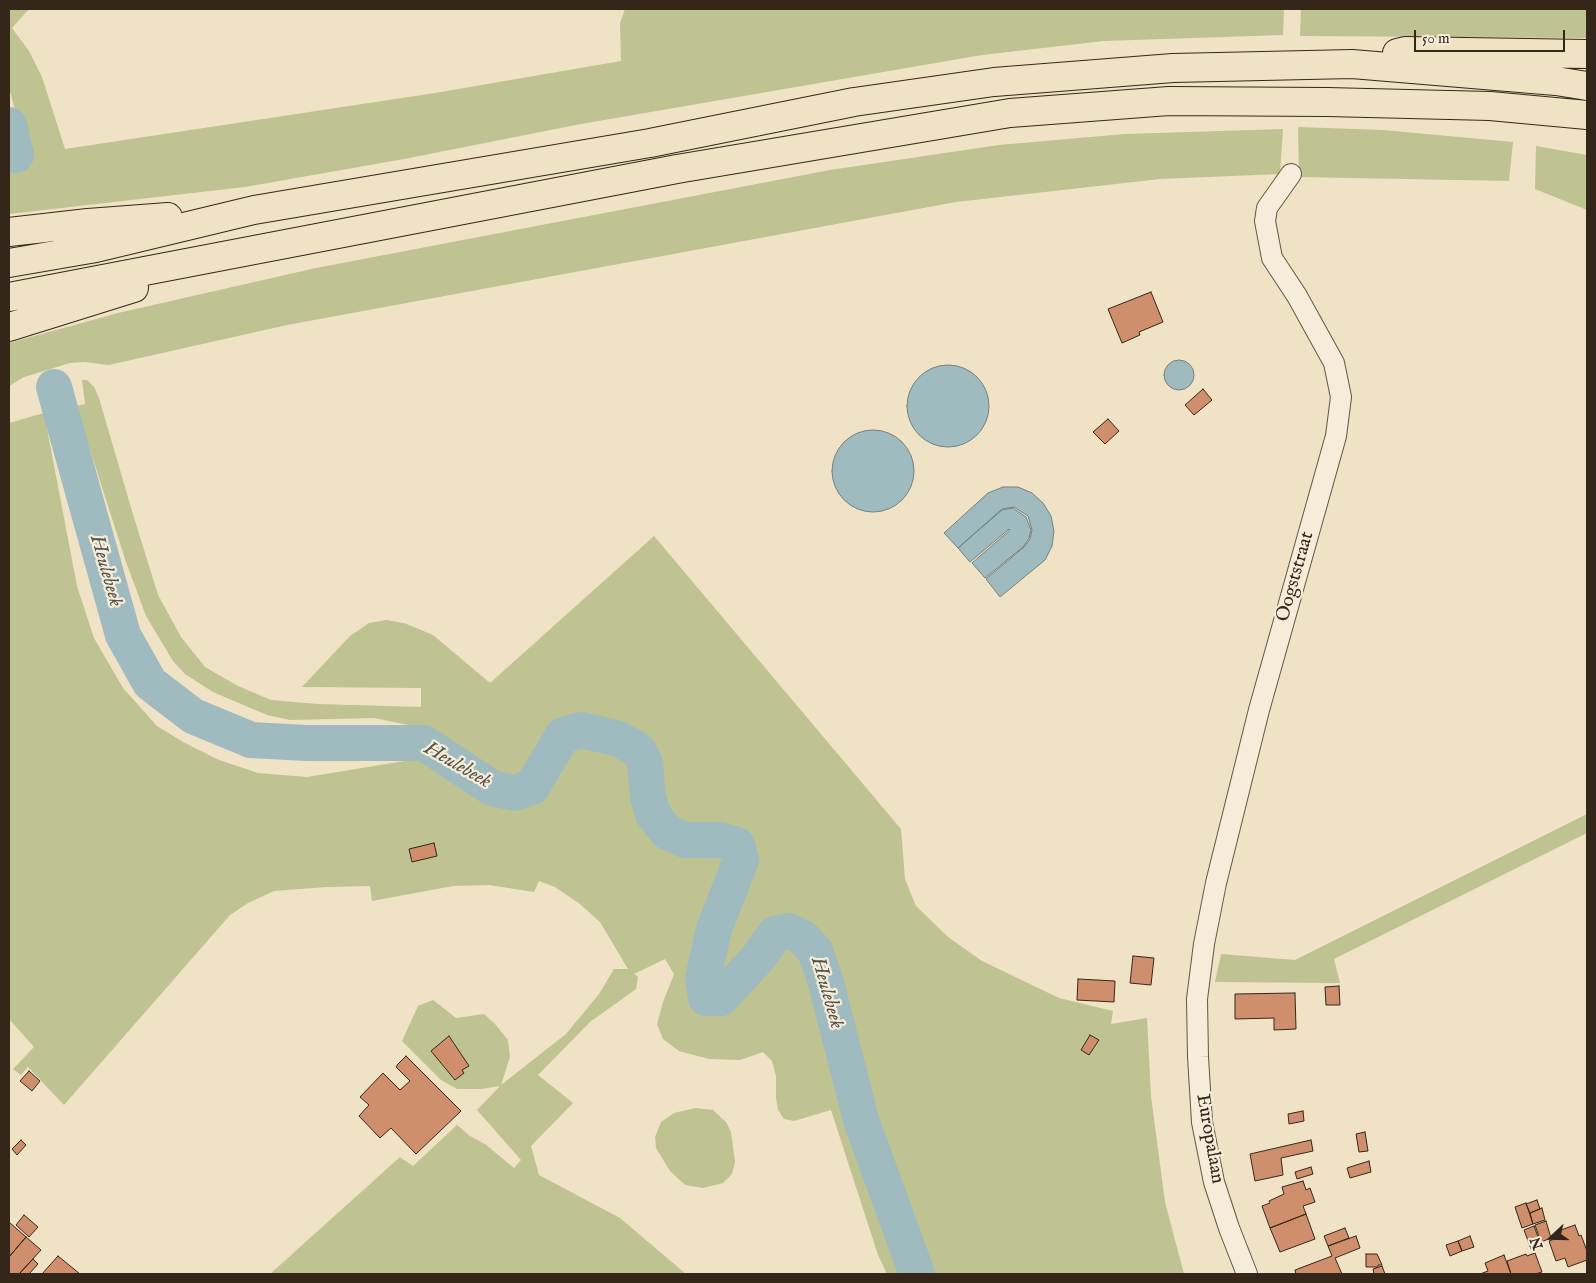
<!DOCTYPE html>
<html>
<head>
<meta charset="utf-8">
<style>
  body { margin:0 }
  #map { position:relative; width:1596px; height:1283px; overflow:hidden; background:#f0e2c5; font-family:"IM FELL English",serif }
  canvas { display:block }
  .frame { position:absolute; inset:0; border:10px solid #34271a; pointer-events:none }
  .north { position:absolute; left:1526px; top:1213px; width:50px; height:50px; -webkit-text-stroke:4px #f5ecd9; paint-order:stroke; rotate:249deg; font-size:14px; font-weight:700; line-height:20px; text-align:center; color:#34271a }
  .north::after { content:''; display:block; margin:auto; width:18px; height:22px; background:#34271a; clip-path:polygon(50% 0,100% 100%,50% 72%,0 100%) }
  .scale { position:absolute; left:1414px; top:30px; width:151px; height:22px; box-sizing:border-box; border:2px solid #34271a; border-top:0; padding-left:6px; font-size:15px; line-height:18px; white-space:nowrap; color:#34271a; -webkit-text-stroke:4px #f5ecd9; paint-order:stroke }
</style>
</head>
<body>
<div id="map">
<canvas width="1596" height="1283"></canvas>
<div class="frame"></div>
<div class="north">N</div>
<div class="scale">50 m</div>
</div>
<script>
const context = document.querySelector('canvas').getContext('2d');
context.lineJoin = 'round';
function fillPath(path, color) { context.fillStyle = color; context.fill(path, 'evenodd'); }
const toPath = rows => new Path2D(rows.map(r => 'M' + r).join(''));
function trace(path, color, width, dash) { context.strokeStyle = color; context.lineWidth = width; context.lineCap = dash ? 'butt' : 'round'; context.setLineDash(dash || []); context.stroke(path); }
function drawText(font, color, halo, rows, align = 'center') {
  context.font = font + ' "IM FELL English",serif'; context.lineWidth = 4.5; context.setLineDash([]); context.textBaseline = 'middle'; context.strokeStyle = halo; context.fillStyle = color; for (const [text, x, y, turn = 0] of rows) {
    context.save(); context.translate(x, y); context.rotate((+turn || 0) * Math.PI / 180); context.textAlign = isNaN(turn) ? turn : align; if (halo) context.strokeText(text, 0, 0); context.fillText(text, 0, 0); context.restore();
  }
}
fillPath(toPath([
  [9,9,29,9,12,28,29,51,42,77,65,149,435,93,621,61,620,23,625,9,1284,9,1283,35,1104,41,982,55,581,124,404,159,245,187,9,214,9,161,28,156,9,88],
  [1301,9,1587,9,1587,38,1300,36],
  [1298,127,1383,130,1513,142,1509,181,1299,177],
  [1283,129,1280,174,1160,179,956,202,287,325,109,365,84,362,70,363,24,377,9,386,9,343,118,313,316,268,830,170,999,145,1125,134],
  [1536,146,1587,155,1587,210,1535,189],
  [82,380,87,380,94,387,99,398,132,511,158,595,181,637,205,667,238,686,271,700,318,704,421,707,421,688,302,687,350,636,369,623,386,620,404,623,433,635,490,683,654,536,901,829,905,879,916,906,948,937,982,961,1059,998,1113,1011,1111,1024,1147,1018,1151,1096,1165,1202,1184,1274,925,1274,890,1174,886,1175,842,1015,831,980,820,953,809,933,794,924,776,926,767,930,727,984,719,989,715,987,712,981,711,970,716,947,748,868,749,852,744,843,736,839,718,835,688,834,665,822,656,803,647,746,604,728,566,722,548,736,540,750,534,769,528,781,510,783,497,781,471,767,413,726,374,718,290,720,267,715,213,692,185,674,173,661,146,616,126,562,76,406,85,404],
  [44,413,77,586,94,638,123,688,157,726,183,742,219,760,258,773,307,777,429,757,483,789,508,798,530,798,538,796,550,777,558,756,568,744,578,740,596,740,625,749,634,755,639,766,640,793,645,813,660,833,670,841,683,845,710,848,723,848,729,854,732,867,717,902,705,941,700,963,695,1000,710,1009,721,1005,771,950,779,943,787,939,797,944,807,954,813,968,824,1000,848,1095,870,1165,908,1274,887,1274,878,1255,831,1110,794,1121,784,1119,778,1110,776,1098,776,1076,772,1061,763,1052,740,1060,709,1059,679,1051,663,1039,657,1024,663,1002,674,974,665,959,634,974,638,977,636,989,590,1022,538,1075,573,1103,531,1146,539,1175,620,1218,686,1274,270,1274,400,1157,413,1166,457,1125,470,1136,485,1144,514,1168,521,1160,477,1110,500,1086,481,1089,457,1089,441,1080,402,1041,418,1006,433,1000,456,1018,484,1014,495,1024,508,1040,510,1057,501,1085,566,1034,599,994,614,969,628,969,600,922,580,904,555,887,539,881,534,892,489,885,453,886,372,901,370,886,327,887,274,891,248,903,230,915,64,1105,28,1067,21,1075,13,1069,34,1047,9,1019,9,423],
  [1587,814,1587,833,1334,959,1340,983,1215,982,1221,954,1295,960],
  [695,1108,713,1110,726,1122,731,1132,735,1162,732,1174,723,1183,703,1188,685,1185,670,1171,656,1148,655,1137,661,1122,674,1113]
]), '#bfc291');
const water = toPath([
  '1164 375a15 15 0 1 1 30 0a15 15 0 1 1-30 0Z',
  '907 406a41 41 0 1 1 82 0a41 41 0 1 1-82 0Z',
  '832 471a41 41 0 1 1 82 0a41 41 0 1 1-82 0Z',
  [1003,487,1018,487,1032,493,1043,503,1051,516,1054,531,1052,546,1045,560,1000,597,986,579,1024,547,1030,539,1032,530,1028,516,1014,507,1002,509,958,548,944,533,988,493,1003,487],
  [1013,508,1026,517,1031,530,1029,538,1024,546,985,578,972,563,1010,530,1009,529,970,562,958,548,1002,510,1013,508]
]);
fillPath(water, '#a0bbc0');
trace(water, '#75807e', 1);
trace(toPath([
  [9,125,16,155],
  [54,387,123,635,150,683,193,716,251,740,306,743,424,743,492,788,514,793,532,787,563,735,582,730,619,739,638,750,645,763,648,797,653,814,667,832,685,840,720,840,737,845,741,860,714,929,703,978,706,998,721,998,758,958,775,934,789,931,803,938,815,951,825,979,861,1120,917,1274]
]), '#a0bbc0', 36);
const building = toPath([
  [1151,292,1163,322,1139,332,1140,335,1122,343,1108,309,1151,292],
  [1203,389,1212,400,1194,415,1185,405,1203,389],
  [1108,419,1119,431,1105,444,1093,432,1108,419],
  [434,843,437,856,412,862,409,849,434,843],
  [1133,956,1154,958,1151,985,1130,983,1133,956],
  [1078,979,1115,981,1114,1002,1077,1000,1078,979],
  [1339,986,1340,1005,1326,1005,1325,987,1339,986],
  [1295,993,1296,1029,1274,1030,1274,1018,1235,1019,1235,994,1295,993],
  [1090,1035,1099,1040,1089,1055,1081,1050,1090,1035],
  [449,1036,469,1066,462,1070,464,1073,455,1080,431,1051,449,1036],
  [406,1056,461,1111,416,1154,391,1128,380,1138,359,1116,369,1105,360,1097,383,1073,400,1090,410,1081,396,1067,398,1064,406,1056],
  [29,1071,40,1081,32,1091,20,1081,29,1071],
  [1303,1111,1304,1121,1289,1124,1288,1114,1303,1111],
  [1365,1132,1368,1151,1359,1152,1356,1134,1365,1132],
  [21,1140,26,1145,17,1155,12,1149,21,1140],
  [1311,1140,1313,1151,1281,1158,1283,1175,1255,1181,1250,1154,1311,1140],
  [1369,1161,1371,1172,1350,1178,1347,1168,1369,1161],
  [1311,1167,1313,1174,1297,1179,1295,1172,1311,1167],
  [1303,1181,1306,1190,1310,1188,1315,1202,1303,1206,1306,1214,1270,1228,1262,1206,1270,1203,1269,1201,1284,1194,1282,1187,1303,1181],
  [1537,1200,1540,1209,1530,1213,1526,1204,1537,1200],
  [1526,1203,1533,1224,1522,1228,1515,1207,1526,1203],
  [1542,1208,1545,1220,1533,1224,1530,1213,1542,1208],
  [1306,1214,1315,1239,1280,1252,1270,1228,1306,1214],
  [24,1215,38,1227,29,1237,16,1225,24,1215],
  [1546,1221,1551,1238,1541,1242,1535,1225,1546,1221],
  [9,1222,26,1237,9,1257,9,1222],
  [1575,1225,1579,1236,1581,1235,1587,1251,1587,1260,1568,1267,1565,1258,1556,1261,1549,1241,1560,1237,1558,1231,1575,1225],
  [1534,1226,1541,1245,1531,1249,1524,1230,1534,1226],
  [1345,1228,1349,1238,1328,1246,1324,1236,1345,1228],
  [1356,1236,1360,1248,1335,1258,1342,1274,1296,1274,1295,1270,1332,1256,1328,1246,1356,1236],
  [1470,1236,1474,1247,1462,1251,1458,1241,1470,1236],
  [26,1237,41,1250,19,1274,9,1274,9,1257,26,1237],
  [1458,1241,1462,1251,1450,1256,1446,1245,1458,1241],
  [1535,1253,1542,1272,1535,1274,1511,1274,1507,1261,1526,1254,1527,1256,1535,1253],
  [1366,1254,1377,1254,1382,1265,1378,1265,1378,1267,1366,1267,1366,1254],
  [1504,1255,1511,1274,1480,1274,1488,1271,1485,1263,1504,1255],
  [58,1256,80,1274,42,1274,58,1256],
  [33,1259,38,1264,29,1274,19,1274,33,1259],
  [1382,1266,1385,1274,1374,1274,1373,1269,1382,1266]
]);
fillPath(building, '#cf8f6c');
trace(building, '#34271a', 1);
const minor = toPath([
  [1247,1274,1229,1228,1214,1182,1202,1122,1198,1057,1197,999,1204,944,1216,883,1259,710,1336,436,1341,397,1334,363,1297,296,1272,258,1265,221,1267,208,1291,174]
]);
const motorway = toPath([
  [1397,53,1405,51,1587,54],
  [9,232,88,223,168,217],
  [9,263,96,248,254,210,650,143,854,102,994,82,1173,68,1352,64,1556,81,1587,86],
  [9,297,677,169,1010,113,1169,101,1327,102,1490,106,1587,115],
  [9,327,134,288]
]);
trace(minor, '#635645', 22);
trace(motorway, '#34271a', 30);
trace(minor, '#f5ecd9', 20);
trace(motorway, '#f0e2c5', 28);
drawText('19px', '#34271a', '#f5ecd9', [
  ["Oogststraat",1296,577,-74],
  ["Europalaan",1209,1139,80]
]);
drawText('italic 20px', '#54534c', '#f5ecd9', [
  ["Heulebeek",105,571,74],
  ["Heulebeek",457,766,30],
  ["Heulebeek",826,993,74]
]);
</script>
</body>
</html>
